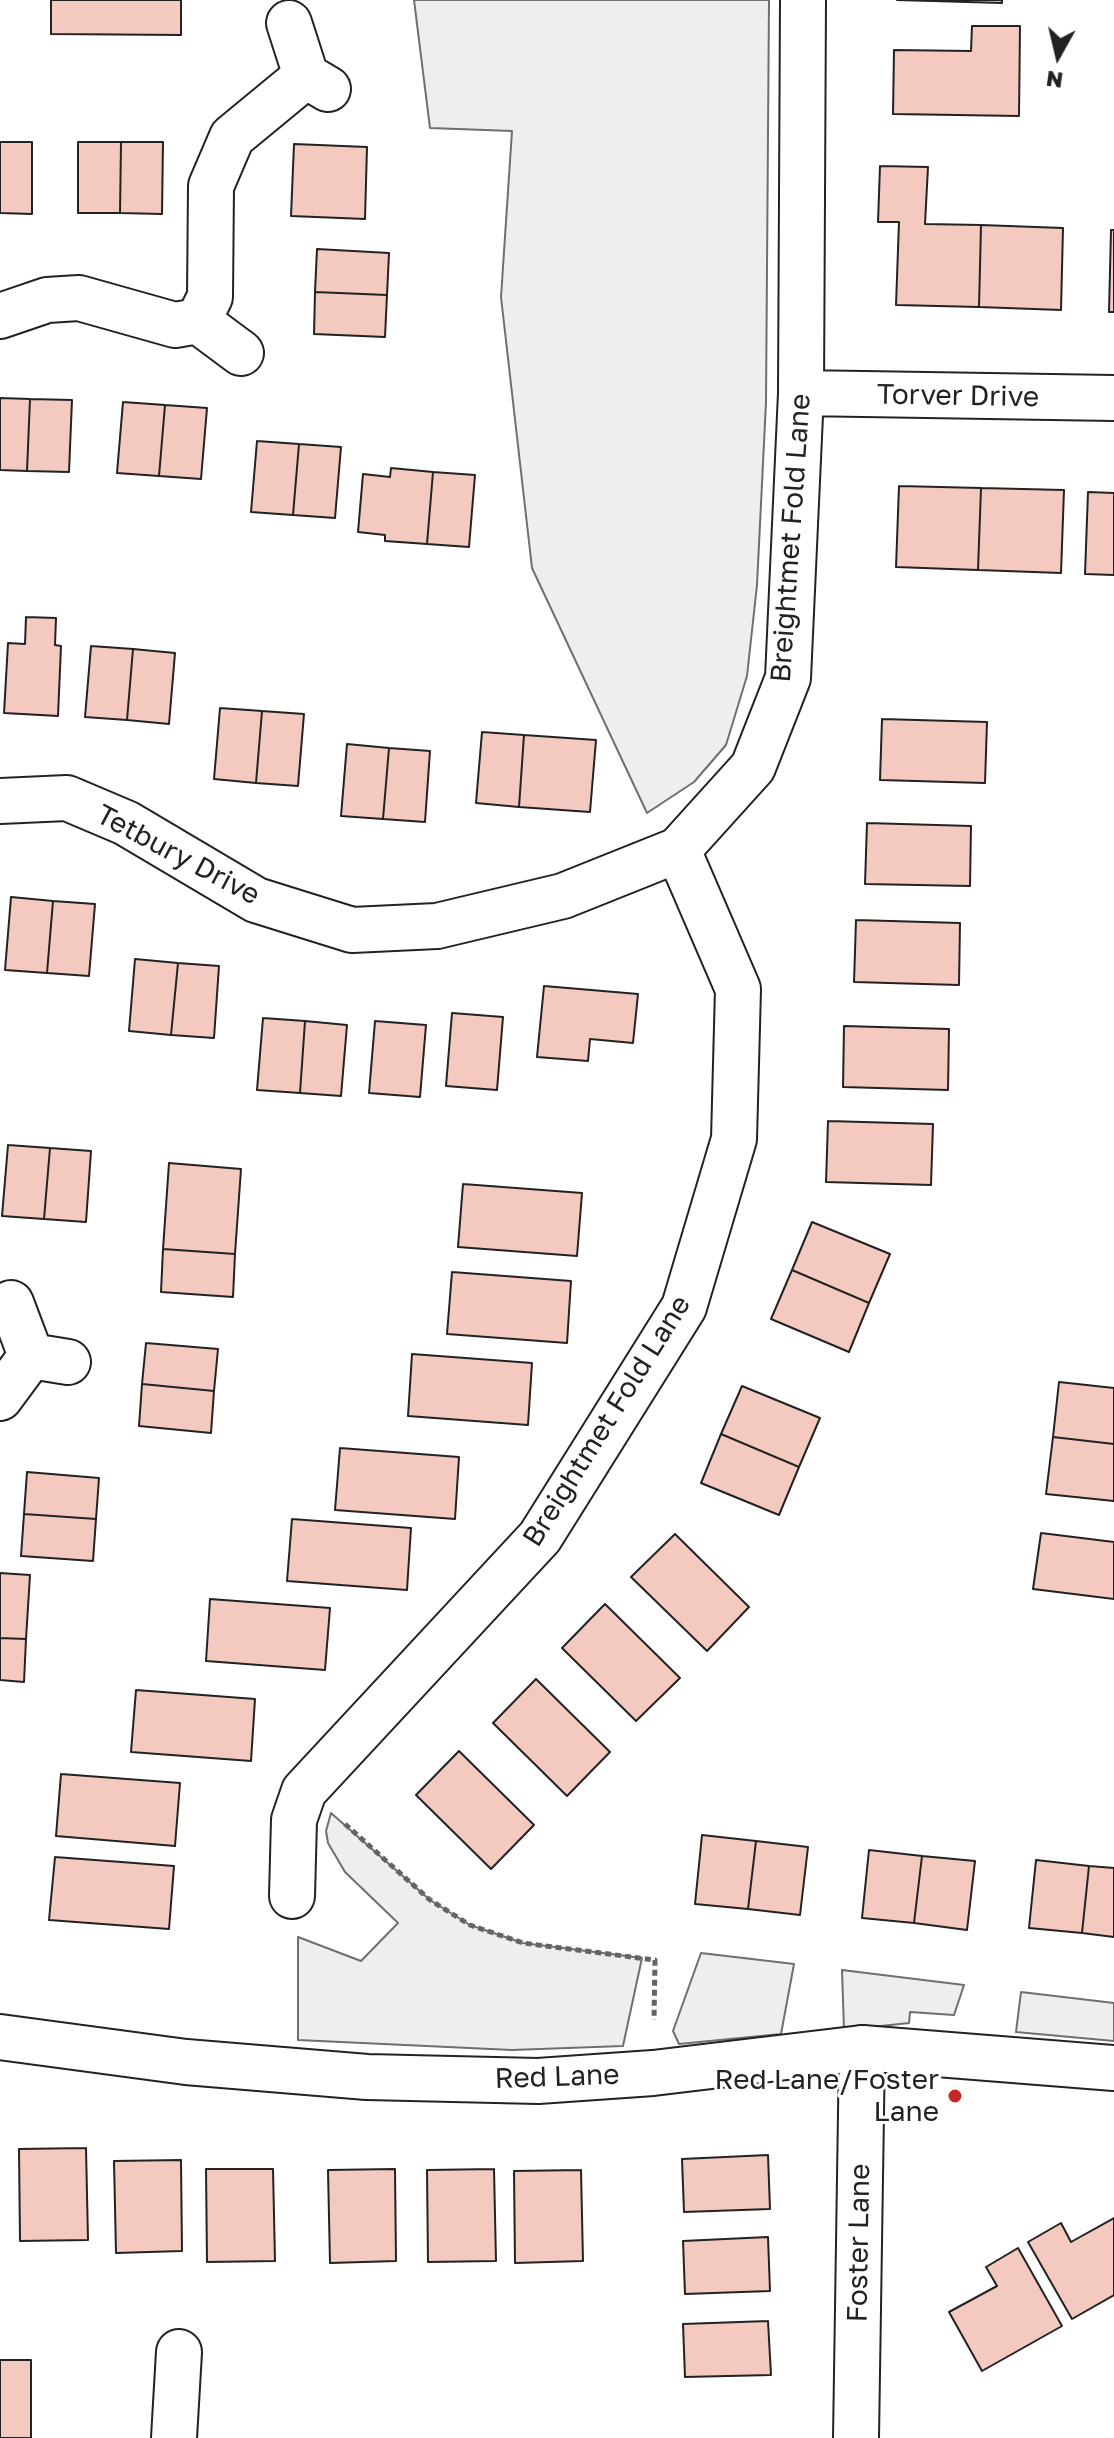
<!DOCTYPE html>
<html>
<head>
<meta charset="utf-8">
<style>
  body { margin:0 }
  #map { position:relative; width:1114px; height:2438px; overflow:hidden; background:#fff; font-family:"Golos Text",sans-serif }
  canvas { display:block }
  .north { position:absolute; left:1018px; top:16px; width:80px; height:80px; -webkit-text-stroke:6px #fff; paint-order:stroke; rotate:188deg; font-size:22px; font-weight:700; line-height:32px; text-align:center; color:#222 }
  .north::after { content:''; display:block; margin:auto; width:28px; height:36px; background:#222; clip-path:polygon(50% 0,100% 100%,50% 72%,0 100%) }
</style>
</head>
<body>
<div id="map">
<canvas width="1114" height="2438"></canvas>
<div class="north">N</div>
</div>
<script>
const context = document.querySelector('canvas').getContext('2d');
context.lineJoin = 'round';
function fillPath(path, color) { context.fillStyle = color; context.fill(path, 'evenodd'); }
const toPath = rows => new Path2D(rows.map(r => 'M' + r).join(''));
function trace(path, color, width, dash) { context.strokeStyle = color; context.lineWidth = width; context.lineCap = dash ? 'butt' : 'round'; context.setLineDash(dash || []); context.stroke(path); }
function drawText(font, color, halo, rows, align = 'center') {
  context.font = font + ' "Golos Text",sans-serif'; context.lineWidth = 6; context.setLineDash([]); context.textBaseline = 'middle'; context.strokeStyle = halo; context.fillStyle = color; for (const [text, x, y, turn = 0] of rows) {
    context.save(); context.translate(x, y); context.rotate((+turn || 0) * Math.PI / 180); context.textAlign = isNaN(turn) ? turn : align; if (halo) context.strokeText(text, 0, 0); context.fillText(text, 0, 0); context.restore();
  }
}
const green = toPath([
  [414,0,769,0,766,402,757,585,747,676,726,745,694,782,647,813,532,568,501,297,512,131,430,128,414,0],
  [331,1813,430,1900,470,1925,523,1943,642,1958,623,2046,512,2050,298,2040,298,1937,361,1961,398,1923,345,1872,328,1843,326,1831,331,1813],
  [701,1953,794,1964,781,2034,679,2044,673,2031,701,1953],
  [842,1970,964,1985,954,2015,910,2012,909,2023,844,2030,842,1970],
  [1021,1992,1114,2003,1114,2041,1016,2032,1021,1992]
]);
fillPath(green, '#eee');
trace(green, '#6f6f6f', 2);
const building = toPath([
  [51,0,181,0,181,35,51,34,51,0],
  [897,0,1002,0,1002,3,897,0],
  [972,26,1020,26,1019,116,893,114,894,50,971,51,972,26],
  [0,142,32,142,32,214,0,213,0,142],
  [78,142,121,142,120,213,78,213,78,142],
  [121,142,163,142,162,214,120,213,121,142],
  [294,144,367,147,365,219,291,216,294,144],
  [880,166,928,167,925,224,981,225,979,307,896,305,899,222,878,222,880,166],
  [981,225,1063,228,1061,310,979,307,981,225],
  [1111,230,1114,230,1114,312,1109,312,1111,230],
  [317,249,389,253,387,295,315,292,317,249],
  [315,292,387,295,385,337,314,334,315,292],
  [0,398,30,399,27,471,0,470,0,398],
  [30,399,72,400,69,472,27,471,30,399],
  [123,402,165,405,159,476,117,473,123,402],
  [165,405,207,408,201,479,159,476,165,405],
  [257,441,299,444,293,515,251,512,257,441],
  [299,444,341,447,335,518,293,515,299,444],
  [391,468,433,472,427,544,385,541,385,535,358,532,363,474,390,477,391,468],
  [433,472,475,475,469,547,427,544,433,472],
  [899,486,981,488,978,570,896,567,899,486],
  [981,488,1064,490,1061,573,978,570,981,488],
  [1088,492,1114,493,1114,575,1085,574,1088,492],
  [26,617,56,618,55,645,61,646,58,716,4,713,8,643,25,644,26,617],
  [91,646,133,649,127,720,85,717,91,646],
  [133,649,175,653,169,724,127,720,133,649],
  [220,708,262,711,256,783,214,779,220,708],
  [262,711,304,714,298,786,256,783,262,711],
  [882,719,987,722,985,783,880,780,882,719],
  [482,732,524,735,519,807,476,803,482,732],
  [524,735,596,740,590,812,519,807,524,735],
  [347,744,389,748,383,819,341,816,347,744],
  [389,748,430,751,425,822,383,819,389,748],
  [867,823,971,826,970,886,865,884,867,823],
  [11,897,53,901,47,973,5,970,11,897],
  [53,901,95,904,89,976,47,973,53,901],
  [856,920,960,923,959,985,854,982,856,920],
  [135,959,178,963,171,1035,129,1031,135,959],
  [178,963,219,966,214,1038,171,1035,178,963],
  [544,986,638,994,633,1043,590,1039,588,1061,537,1057,544,986],
  [452,1013,503,1017,497,1090,446,1086,452,1013],
  [263,1018,305,1021,300,1093,257,1090,263,1018],
  [305,1021,347,1025,341,1096,300,1093,305,1021],
  [375,1021,426,1025,420,1097,369,1093,375,1021],
  [844,1026,949,1029,948,1090,843,1087,844,1026],
  [828,1121,933,1124,931,1185,826,1182,828,1121],
  [8,1145,50,1148,44,1219,2,1216,8,1145],
  [50,1148,91,1151,86,1222,44,1219,50,1148],
  [169,1163,241,1169,235,1254,163,1249,169,1163],
  [463,1184,582,1193,577,1256,458,1247,463,1184],
  [812,1222,890,1254,869,1303,792,1270,812,1222],
  [163,1249,235,1254,233,1297,161,1292,163,1249],
  [792,1270,869,1303,849,1352,771,1319,792,1270],
  [452,1272,571,1281,567,1343,447,1334,452,1272],
  [146,1343,218,1349,214,1391,142,1384,146,1343],
  [412,1354,532,1363,528,1425,408,1416,412,1354],
  [1059,1382,1114,1388,1114,1444,1053,1437,1059,1382],
  [142,1384,214,1391,211,1433,139,1426,142,1384],
  [742,1386,820,1418,799,1467,721,1434,742,1386],
  [721,1434,799,1467,779,1515,701,1483,721,1434],
  [1053,1437,1114,1444,1114,1501,1046,1494,1053,1437],
  [340,1448,459,1457,455,1519,335,1510,340,1448],
  [27,1472,99,1478,96,1519,24,1514,27,1472],
  [24,1514,96,1519,93,1561,21,1556,24,1514],
  [292,1519,411,1528,407,1590,287,1581,292,1519],
  [1041,1533,1114,1542,1114,1599,1033,1589,1041,1533],
  [675,1534,749,1607,707,1651,631,1577,675,1534],
  [0,1573,30,1575,26,1639,0,1638,0,1573],
  [210,1599,330,1608,325,1670,206,1661,210,1599],
  [605,1604,680,1678,636,1721,562,1648,605,1604],
  [0,1638,26,1639,24,1682,0,1680,0,1638],
  [536,1679,610,1752,567,1796,493,1723,536,1679],
  [136,1690,255,1699,251,1761,131,1752,136,1690],
  [459,1751,534,1825,491,1869,416,1795,459,1751],
  [61,1774,180,1783,175,1846,56,1836,61,1774],
  [702,1835,756,1841,748,1909,695,1904,702,1835],
  [756,1841,808,1847,800,1915,748,1909,756,1841],
  [869,1850,922,1856,914,1923,862,1918,869,1850],
  [922,1856,975,1861,967,1930,914,1923,922,1856],
  [55,1857,174,1866,169,1929,49,1920,55,1857],
  [1036,1860,1089,1866,1082,1933,1029,1928,1036,1860],
  [1089,1866,1114,1868,1114,1937,1082,1933,1089,1866],
  [86,2148,88,2240,20,2241,19,2149,86,2148],
  [768,2155,770,2209,684,2212,682,2159,768,2155],
  [181,2160,182,2251,116,2253,114,2161,181,2160],
  [206,2169,273,2169,275,2261,207,2262,206,2169],
  [395,2169,396,2261,330,2263,328,2170,395,2169],
  [494,2169,496,2261,428,2262,427,2170,494,2169],
  [581,2170,583,2261,515,2263,514,2171,581,2170],
  [1114,2218,1114,2295,1072,2319,1028,2242,1061,2223,1071,2242,1114,2218],
  [768,2237,770,2291,685,2294,683,2241,768,2237],
  [1018,2248,1062,2326,982,2371,949,2312,997,2286,986,2267,1018,2248],
  [768,2321,771,2375,685,2377,683,2324,768,2321],
  [0,2360,31,2360,31,2438,0,2438,0,2360]
]);
fillPath(building, '#f3c9c0');
trace(building, '#222', 2);
const street = toPath([
  [289,23,306,76,328,89],
  [0,316,47,300,79,298,175,325,198,321,210,297,211,186,232,137,306,76],
  [198,321,241,353],
  [801,393,1114,398],
  [0,801,67,798,126,823,256,900,352,930,437,926,563,896,678,850,753,767,788,678,801,393,803,0],
  [11,1303,31,1356,68,1362],
  [0,1398,31,1356],
  [292,1896,294,1820,304,1791,540,1537,684,1307,734,1139,738,989,678,850],
  [174,2438,179,2352],
  [856,2438,862,2048]
]);
const secondary = toPath([
  [0,2037,186,2062,367,2077,538,2081,653,2073,862,2048,1114,2068]
]);
trace(street, '#222', 48);
trace(secondary, '#222', 48);
trace(toPath([
  [345,1824,430,1900,470,1925,523,1943,655,1960,654,2020]
]), '#646464', 5, [6, 4]);
trace(street, '#fff', 44);
trace(secondary, '#fff', 44);
for (const [x, y, r, color] of [
  [955,2096,8,"#c62828"]
]) { const dot = new Path2D(); dot.arc(x, y, r, 0, 2 * Math.PI); context.fillStyle = color; context.fill(dot); trace(dot, '#fff', 3); }
drawText('28px', '#222', '#fff', [
  ["Torver Drive",958,396,1],
  ["Breightmet Fold Lane",791,538,-86],
  ["Tetbury Drive",178,855,28],
  ["Breightmet Fold Lane",607,1421,-58],
  ["Red Lane",557,2077,-2],
  ["Foster Lane",859,2243,-89]
]);
drawText('28px', '#222', '#fff', [
  ["Red Lane/Foster",939,2080],
  ["Lane",939,2112]
], 'right');
</script>
</body>
</html>
